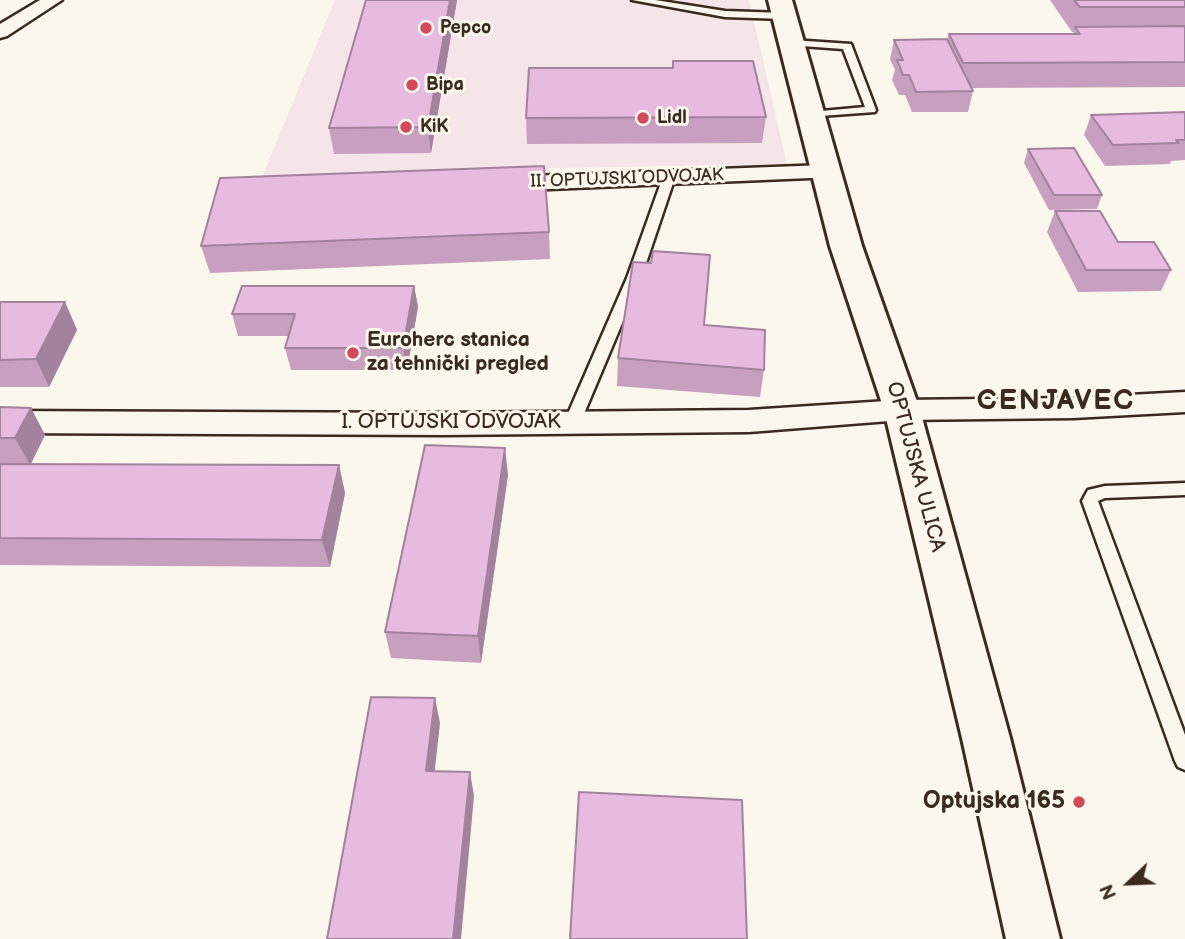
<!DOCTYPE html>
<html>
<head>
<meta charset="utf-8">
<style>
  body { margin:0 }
  #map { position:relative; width:1185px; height:939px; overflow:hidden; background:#fbf7ec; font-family:"Balsamiq Sans",sans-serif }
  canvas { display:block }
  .north { position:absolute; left:1094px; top:848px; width:70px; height:70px; -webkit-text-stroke:5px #fbf7ec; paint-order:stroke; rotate:247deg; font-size:19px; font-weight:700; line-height:28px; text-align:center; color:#3b2a1e }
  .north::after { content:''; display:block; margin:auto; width:24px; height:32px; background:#3b2a1e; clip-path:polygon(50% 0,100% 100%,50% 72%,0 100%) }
</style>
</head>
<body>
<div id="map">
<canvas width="1185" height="939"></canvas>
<div class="north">N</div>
</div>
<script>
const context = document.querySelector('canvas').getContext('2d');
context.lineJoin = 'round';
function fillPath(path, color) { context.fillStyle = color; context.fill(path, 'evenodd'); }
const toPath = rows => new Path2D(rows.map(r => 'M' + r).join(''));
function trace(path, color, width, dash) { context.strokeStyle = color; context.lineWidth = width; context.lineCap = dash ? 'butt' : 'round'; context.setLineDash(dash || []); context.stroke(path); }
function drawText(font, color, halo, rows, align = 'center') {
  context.font = font + ' "Balsamiq Sans",sans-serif'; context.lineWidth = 6; context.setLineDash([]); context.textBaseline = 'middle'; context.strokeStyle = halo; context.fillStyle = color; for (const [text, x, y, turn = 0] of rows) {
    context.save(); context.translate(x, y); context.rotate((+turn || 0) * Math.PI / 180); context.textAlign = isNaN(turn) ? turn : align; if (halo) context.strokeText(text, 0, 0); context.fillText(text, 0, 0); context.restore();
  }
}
fillPath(toPath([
  [335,0,749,0,787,164,451,170,255,194]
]), '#f5e5e8');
const lane = toPath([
  [632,0,655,0,725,11,784,13,789,16,784,19,725,17,632,0],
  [792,40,851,44,876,110,875,112,807,117,805,115,811,112,865,107,843,49,788,45,787,43,792,40],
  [669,173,675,177,641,278,580,423,577,427,567,427,564,423,627,278,663,177,669,173],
  [1185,483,1185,495,1105,498,1098,501,1185,735,1185,770,1178,767,1175,761,1082,501,1088,490,1105,486,1185,483]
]);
const street = toPath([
  [40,0,62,0,7,36,0,38,0,24,40,0],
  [826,165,834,167,838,172,834,177,502,191,494,189,490,184,494,179,502,177,826,165],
  [1185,392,1185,412,1073,418,902,420,749,432,442,435,0,433,0,411,442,413,749,410,902,400,1073,398,1185,392]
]);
const secondary = toPath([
  [768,0,792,0,862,246,920,410,1010,738,1060,939,1006,939,962,738,884,410,830,246,768,0]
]);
trace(lane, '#3b2a1e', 5);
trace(street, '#3b2a1e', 5);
trace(secondary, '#3b2a1e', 6);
fillPath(lane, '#fbf7ec');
fillPath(street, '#fbf7ec');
fillPath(secondary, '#fbf7ec');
fillPath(toPath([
  [366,0,457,0,431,153,334,154,329,128],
  [1050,0,1185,0,1185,87,972,88,973,91,968,112,912,112,905,95,899,95,892,80,895,70,890,59,894,40,947,39,949,34,1073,34,1074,32,1072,32],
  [673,61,766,117,762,143,527,144,526,118,672,68],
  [1185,112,1185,160,1171,161,1170,164,1105,166,1084,135,1091,115],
  [1028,149,1102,195,1097,209,1049,210,1024,163],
  [1055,211,1171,270,1161,291,1078,292,1047,232],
  [549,232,550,259,210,273,201,246],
  [414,286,418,307,407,370,291,370,285,348,289,336,238,336,232,314],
  [0,302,65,302,77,330,49,387,0,387],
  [704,325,764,370,760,397,617,386,618,358],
  [0,407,31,408,45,435,31,464,339,465,345,493,330,567,0,565],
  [508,475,481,663,391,658,385,632]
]), '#c7a0c0');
fillPath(toPath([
  [450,0,457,0,431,153,428,127],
  [414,286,418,307,407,370,403,348],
  [65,302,77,330,49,387,36,359],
  [31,408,45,435,30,465,15,438],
  [505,448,508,475,481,663,478,636],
  [339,465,345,493,330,567,322,540],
  [435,698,440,723,432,795,426,771],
  [470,772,474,796,461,939,453,939]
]), '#a2829c');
const building = toPath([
  [366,0,450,0,428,127,329,128,366,0],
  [1074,0,1185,0,1185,7,1080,7,1074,0],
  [1185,26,1185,62,963,63,949,34,1080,34,1075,27,1185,26],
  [947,39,973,91,916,92,909,75,903,75,897,60,903,60,894,40,947,39],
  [673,61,753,61,766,117,526,118,529,68,673,68,673,61],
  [1185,112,1185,140,1176,140,1179,143,1113,145,1091,115,1185,112],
  [1074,148,1102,195,1054,195,1028,149,1074,148],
  [544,166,549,232,201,246,220,178,544,166],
  [1055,211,1100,211,1118,242,1154,242,1171,270,1086,270,1055,211],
  [653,251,710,255,704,325,765,330,764,370,618,358,633,262,651,263,653,251],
  [242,286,414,286,403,348,285,348,295,314,232,314,242,286],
  [0,302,65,302,36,359,0,360,0,302],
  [0,407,31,408,15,438,0,438,0,407],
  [425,445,505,448,478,636,385,632,425,445],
  [0,464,339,465,322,540,0,538,0,464],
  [371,697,435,698,426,771,470,772,453,939,327,939,371,697],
  [579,792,742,800,747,939,570,939,579,792]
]);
fillPath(building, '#e7badf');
trace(building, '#a2829c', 2);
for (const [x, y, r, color] of [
  [426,28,7,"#d1495b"],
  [412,85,7,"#d1495b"],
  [643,118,7,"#d1495b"],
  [406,127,7,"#d1495b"],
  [353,353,7,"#d1495b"],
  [1079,802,7,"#d1495b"]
]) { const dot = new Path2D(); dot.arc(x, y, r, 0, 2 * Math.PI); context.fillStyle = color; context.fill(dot); trace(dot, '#fbf7ec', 2.5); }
drawText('bold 18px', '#3b2a1e', '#fbf7ec', [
  ["Pepco",440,28],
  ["Bipa",426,85],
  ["Lidl",657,118],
  ["KiK",420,127]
], 'left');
drawText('18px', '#3b2a1e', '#fbf7ec', [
  ["II. OPTUJSKI ODVOJAK",627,179,-2]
]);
drawText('bold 21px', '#3b2a1e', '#fbf7ec', [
  ["Euroherc stanica",367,341],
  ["za tehnički pregled",367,365]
], 'left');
drawText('21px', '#3b2a1e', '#fbf7ec', [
  ["I. OPTUJSKI ODVOJAK",451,423],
  ["OPTUJSKA ULICA",915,467,75]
]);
drawText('bold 24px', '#3b2a1e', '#fbf7ec', [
  ["Optujska 165",1065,802]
], 'right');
context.letterSpacing = '2px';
drawText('bold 28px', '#3b2a1e', '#fbf7ec', [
  ["CENJAVEC",1056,402]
]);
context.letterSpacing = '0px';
</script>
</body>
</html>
